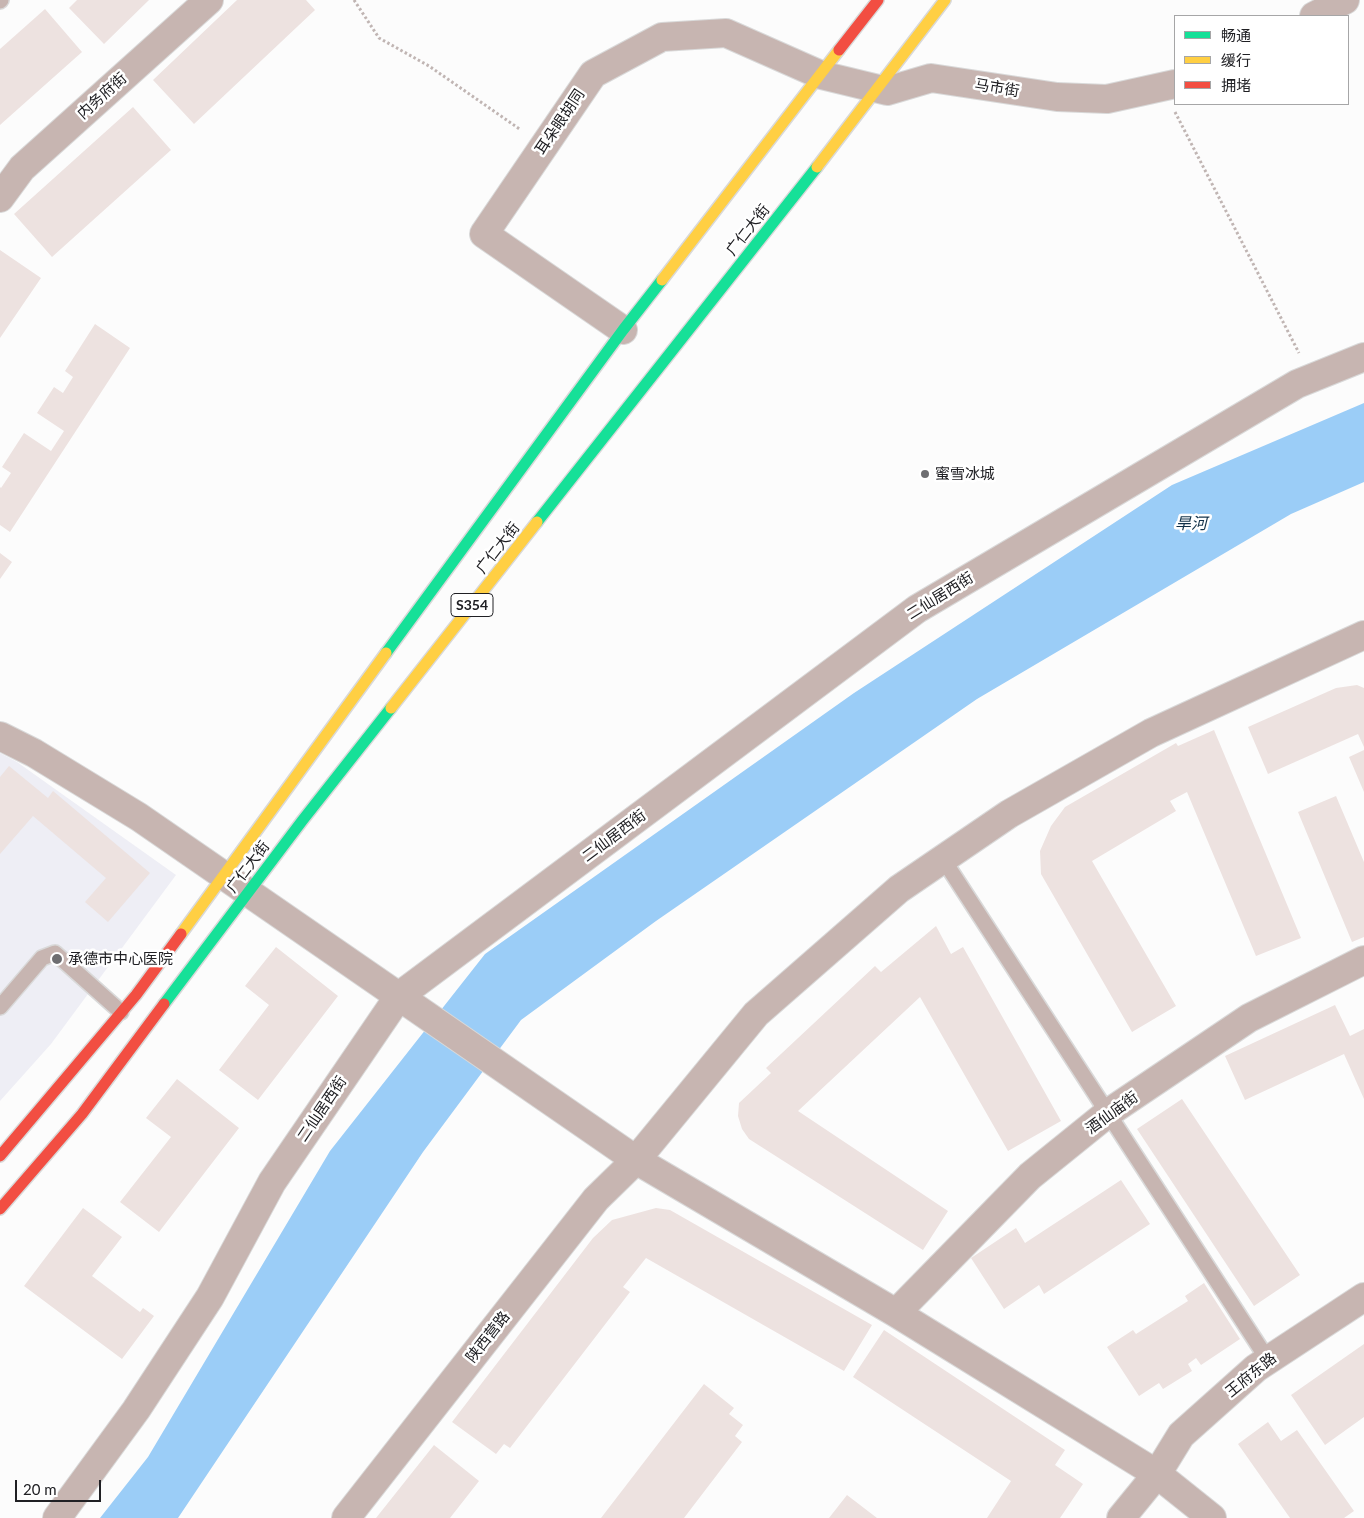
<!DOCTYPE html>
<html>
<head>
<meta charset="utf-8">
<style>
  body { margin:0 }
  #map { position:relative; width:1364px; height:1518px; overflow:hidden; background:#fcfcfc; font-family:Lato,"Noto Sans SC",sans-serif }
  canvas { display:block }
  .legend { position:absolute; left:1174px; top:15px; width:175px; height:90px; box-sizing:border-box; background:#fff; border:1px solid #a6a6a7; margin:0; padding:6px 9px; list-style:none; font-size:15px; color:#202024 }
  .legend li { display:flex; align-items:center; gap:10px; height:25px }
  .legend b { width:25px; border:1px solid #a6a6a7 }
  .scale { position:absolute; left:15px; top:1480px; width:86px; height:22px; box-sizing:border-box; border:2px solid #202024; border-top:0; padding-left:6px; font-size:15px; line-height:18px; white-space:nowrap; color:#202024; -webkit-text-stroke:4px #fff; paint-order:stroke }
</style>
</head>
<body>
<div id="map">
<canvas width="1364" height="1518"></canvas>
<ul class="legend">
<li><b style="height:6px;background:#16e098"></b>畅通</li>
<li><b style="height:6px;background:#ffcf43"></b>缓行</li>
<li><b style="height:6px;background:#f24e42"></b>拥堵</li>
</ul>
<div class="scale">20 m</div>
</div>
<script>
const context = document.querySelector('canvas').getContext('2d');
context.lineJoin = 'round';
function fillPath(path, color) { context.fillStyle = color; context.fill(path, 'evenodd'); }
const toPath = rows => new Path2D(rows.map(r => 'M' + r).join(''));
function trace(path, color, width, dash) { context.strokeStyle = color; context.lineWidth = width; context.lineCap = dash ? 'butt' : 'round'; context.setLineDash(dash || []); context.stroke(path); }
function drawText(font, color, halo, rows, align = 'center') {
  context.font = font + ' Lato,"Noto Sans SC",sans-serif'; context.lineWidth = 5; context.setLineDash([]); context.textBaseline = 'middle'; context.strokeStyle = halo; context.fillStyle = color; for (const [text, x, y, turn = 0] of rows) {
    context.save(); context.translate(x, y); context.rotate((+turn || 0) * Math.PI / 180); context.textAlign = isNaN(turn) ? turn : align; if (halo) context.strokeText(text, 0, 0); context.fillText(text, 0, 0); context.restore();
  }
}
fillPath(toPath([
  [0,753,17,762,176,875,51,1044,0,1101]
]), '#eeeef5');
fillPath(toPath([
  [1364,403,1364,482,1291,514,977,699,656,921,521,1020,423,1152,178,1518,100,1518,148,1457,330,1151,485,954,854,693,1172,485]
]), '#9bcdf7');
fillPath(toPath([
  [77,0,149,0,104,44,69,8],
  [237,0,306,0,315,10,194,124,153,80],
  [45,9,82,52,0,125,0,49],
  [133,107,171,150,52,257,14,214],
  [0,250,41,278,0,338],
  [95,324,130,348,10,532,0,525,0,487,1,488,11,473,2,467,24,433,51,451,64,431,37,413,54,387,63,393,73,377,65,371],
  [0,553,12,562,0,579],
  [1357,685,1364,688,1364,747,1358,734,1268,774,1248,727,1336,688],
  [1214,730,1301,938,1256,956,1187,792,1170,801,1176,811,1092,861,1176,1006,1132,1032,1041,874,1040,851,1051,826,1065,807,1176,743,1178,746],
  [1364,750,1364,792,1349,757],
  [9,766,48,798,53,791,150,873,108,922,85,902,106,878,33,816,0,854,0,777],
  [1336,796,1364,862,1364,937,1352,942,1298,812],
  [936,926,951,954,963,947,1061,1121,1008,1151,920,997,798,1111,948,1211,923,1250,749,1139,742,1129,738,1116,739,1103,771,1073,766,1068,875,966,881,972],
  [276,947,338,996,258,1100,219,1070,269,1005,245,986],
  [1335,1005,1350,1036,1364,1029,1364,1099,1344,1054,1245,1100,1225,1056],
  [177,1079,239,1128,159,1232,120,1202,171,1137,146,1118],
  [1182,1099,1300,1275,1254,1306,1137,1129],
  [1121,1180,1150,1224,1044,1294,1039,1285,1004,1309,971,1258,1016,1228,1025,1243],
  [83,1208,122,1237,92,1276,140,1312,143,1308,154,1316,122,1359,24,1286],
  [656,1208,670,1210,872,1325,844,1371,646,1258,623,1287,630,1292,510,1448,504,1444,496,1454,452,1422,593,1238,612,1220],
  [1204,1283,1240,1339,1201,1365,1196,1358,1188,1364,1192,1371,1163,1389,1159,1383,1139,1396,1107,1347,1133,1330,1136,1334,1188,1301,1185,1296],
  [884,1330,1065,1450,1055,1465,1083,1484,1060,1518,987,1518,1011,1481,853,1377],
  [1364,1344,1364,1417,1325,1445,1291,1395],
  [704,1384,734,1408,729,1414,743,1425,735,1436,742,1442,684,1518,601,1518],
  [1268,1422,1281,1441,1297,1430,1354,1511,1344,1518,1290,1518,1238,1444],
  [434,1445,479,1481,450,1518,376,1518],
  [847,1495,877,1518,829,1518]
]), '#ede2e0');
const lane = toPath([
  [0,1,1,0],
  [943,859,1268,1360],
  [0,1007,42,958,55,953,121,1012]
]);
const street = toPath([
  [1314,16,1345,0],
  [0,198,22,168,209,0],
  [623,330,484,234,593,74,662,37,726,33,821,75,887,91,931,78,1057,97,1107,99,1175,84],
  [0,736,34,753,139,817,636,1160,896,1313,1157,1474,1212,1518],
  [896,1313,1030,1176,1108,1113,1249,1018,1364,960],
  [57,1518,136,1410,210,1297,272,1182,399,996,917,609,1297,384,1364,357],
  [346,1518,596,1199,636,1160,756,1014,899,889,1009,814,1151,733,1364,635],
  [1121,1518,1157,1474,1181,1435,1256,1368,1364,1297]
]);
const fast = toPath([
  [537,522,817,167],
  [386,653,623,330,662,280],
  [164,1004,302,821,391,708]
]);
const slow = toPath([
  [817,167,945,0],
  [662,280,839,50],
  [391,708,537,522],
  [181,934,386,653]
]);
const jam = toPath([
  [839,50,878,0],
  [0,1156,136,995,181,934],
  [0,1209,82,1114,164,1004]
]);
trace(lane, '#d9d9d9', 18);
trace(street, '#d9d9d9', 30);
trace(fast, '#d9d9d9', 14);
trace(slow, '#d9d9d9', 14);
trace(jam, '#d9d9d9', 14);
trace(toPath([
  [354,0,379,38,429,66,521,130],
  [1175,112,1299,353]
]), '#c0b5b3', 3, [2.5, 2.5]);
trace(lane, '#c7b5b1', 15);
trace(street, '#c7b5b1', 28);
trace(fast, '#16e098', 11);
trace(slow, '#ffcf43', 11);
trace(jam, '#f24e42', 11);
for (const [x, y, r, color] of [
  [925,474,5,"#6d6d70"],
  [57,959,6,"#6d6d70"]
]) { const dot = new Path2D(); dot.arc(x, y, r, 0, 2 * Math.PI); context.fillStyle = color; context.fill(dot); trace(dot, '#fff', 2); }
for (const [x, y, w] of [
  [472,605,42]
]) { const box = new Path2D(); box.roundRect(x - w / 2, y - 11.5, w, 23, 4); context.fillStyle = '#fff'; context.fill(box); trace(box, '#202024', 1); }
drawText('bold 14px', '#202024', null, [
  ["S354",472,605]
]);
drawText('15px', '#202024', '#fff', [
  ["马市街",997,88,9],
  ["内务府街",102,96,-42],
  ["耳朵眼胡同",560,122,-56],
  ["广仁大街",748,230,-52],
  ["广仁大街",498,548,-52],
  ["二仙居西街",940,596,-32],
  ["二仙居西街",614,836,-37],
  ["广仁大街",248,867,-53],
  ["二仙居西街",322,1109,-56],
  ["酒仙庙街",1112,1113,-36],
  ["陕西营路",488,1337,-52],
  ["王府东路",1251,1375,-39]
]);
drawText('15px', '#202024', '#fff', [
  ["蜜雪冰城",935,474],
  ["承德市中心医院",68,959]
], 'left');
drawText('italic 16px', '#113048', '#fff', [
  ["旱河",1191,524]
]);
</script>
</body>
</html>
